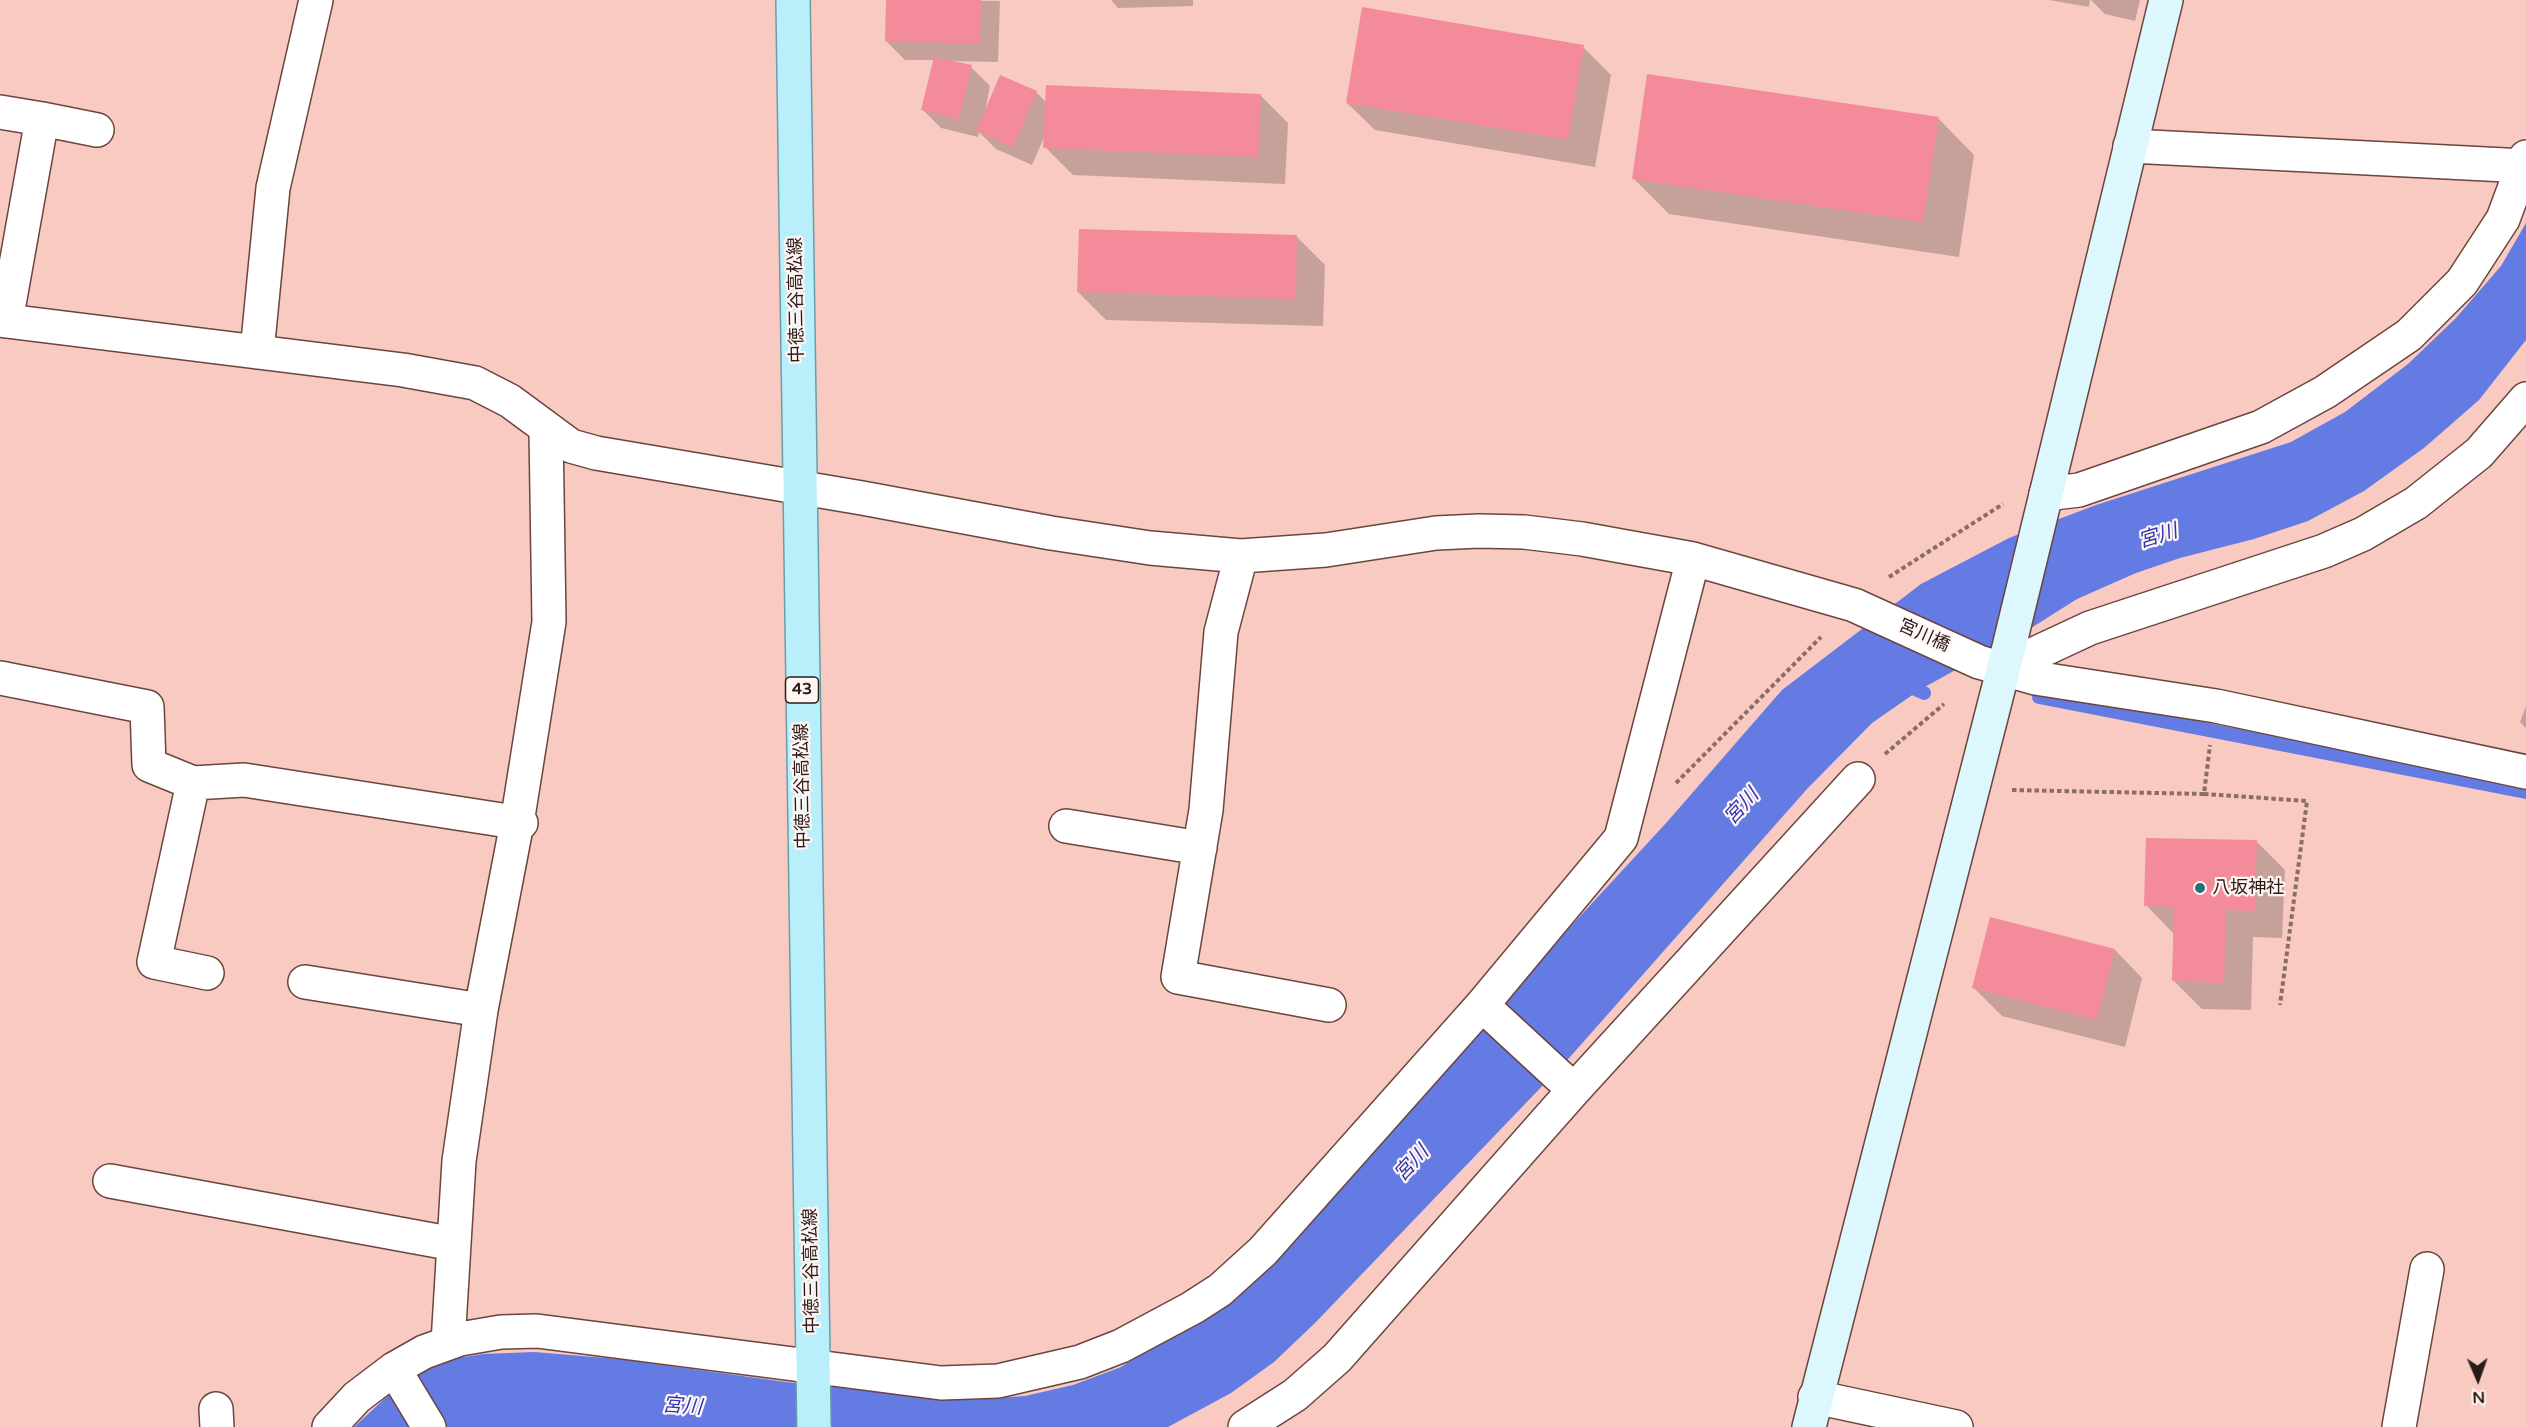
<!DOCTYPE html>
<html>
<head>
<meta charset="utf-8">
<style>
  body { margin:0 }
  #map { position:relative; width:2526px; height:1427px; overflow:hidden; background:#f8cac1; font-family:"Varela Round",sans-serif }
  canvas { display:block }
  .north { position:absolute; left:2448px; top:1349px; width:60px; height:60px; -webkit-text-stroke:4px #fff5f3; paint-order:stroke; rotate:178deg; font-size:16px; font-weight:700; line-height:24px; text-align:center; color:#2b1b18 }
  .north::after { content:''; display:block; margin:auto; width:21px; height:27px; background:#2b1b18; clip-path:polygon(50% 0,100% 100%,50% 72%,0 100%) }
</style>
</head>
<body>
<div id="map">
<canvas width="2526" height="1427"></canvas>
<div class="north">N</div>
</div>
<script>
const context = document.querySelector('canvas').getContext('2d');
context.lineJoin = 'round';
function fillPath(path, color) { context.fillStyle = color; context.fill(path, 'evenodd'); }
const toPath = rows => new Path2D(rows.map(r => 'M' + r).join(''));
function trace(path, color, width, dash) { context.strokeStyle = color; context.lineWidth = width; context.lineCap = dash ? 'butt' : 'round'; context.setLineDash(dash || []); context.stroke(path); }
function drawText(font, color, halo, rows, align = 'center') {
  context.font = font + ' "Varela Round","Noto Sans JP",sans-serif'; context.lineWidth = 4.5; context.setLineDash([]); context.textBaseline = 'middle'; context.strokeStyle = halo; context.fillStyle = color; for (const [text, x, y, turn = 0] of rows) {
    context.save(); context.translate(x, y); context.rotate((+turn || 0) * Math.PI / 180); context.textAlign = isNaN(turn) ? turn : align; if (halo) context.strokeText(text, 0, 0); context.fillText(text, 0, 0); context.restore();
  }
}
fillPath(toPath([
  [2526,223,2526,340,2479,400,2424,448,2364,491,2308,521,2254,539,2180,558,2136,573,2077,599,2028,630,1921,689,1872,723,1807,789,1570,1057,1315,1323,1274,1362,1231,1393,1168,1427,354,1427,394,1390,428,1369,451,1359,483,1354,534,1352,619,1359,786,1382,965,1400,1025,1396,1073,1385,1121,1367,1223,1303,1667,822,1782,690,1921,584,2009,538,2096,505,2291,442,2345,412,2408,364,2456,318,2501,266]
]), '#647be4');
fillPath(toPath([
  [888,0,1000,1,998,62,951,61,971,67,990,86,985,112,1036,92,1047,103,1260,95,1288,123,1285,184,1073,175,1045,147,1045,135,1032,165,996,149,979,132,978,137,941,128,923,110,935,60,905,60,886,41],
  [1111,0,1193,0,1193,6,1118,8],
  [2049,0,2090,0,2089,7],
  [2091,0,2140,0,2135,21,2105,14],
  [1583,47,1611,75,1595,167,1375,130,1347,103],
  [1939,119,1974,155,1959,257,1669,214,1633,178],
  [1297,237,1325,265,1323,326,1106,320,1078,292],
  [2526,706,2526,728,2520,722],
  [2257,842,2285,870,2282,938,2253,937,2251,1010,2202,1009,2174,981,2173,933,2146,905],
  [2115,950,2142,978,2125,1047,2002,1016,1974,988]
]), '#0003');
trace(toPath([
  [1902,683,1924,693],
  [2039,697,2526,792]
]), '#647be4', 14);
fillPath(toPath([
  [886,0,981,0,980,44,885,41],
  [1362,7,1584,45,1568,140,1346,103],
  [934,57,972,65,959,119,921,110],
  [1647,74,1939,117,1923,222,1632,179],
  [1000,75,1037,91,1013,147,976,131],
  [1046,85,1261,94,1258,157,1043,148],
  [1079,229,1297,235,1296,299,1077,292],
  [2146,838,2257,840,2255,911,2226,910,2224,983,2172,981,2174,907,2144,906],
  [1990,917,2115,949,2097,1020,1972,988]
]), '#f48b9a');
const street = toPath([
  [0,112,42,119],
  [2130,146,2526,166],
  [0,320,403,370,475,383,510,401,571,446,596,453,862,498,1051,533,1150,548,1241,556,1326,550,1436,533,1479,531,1524,532,1582,539,1693,559,1854,605,1979,662,2035,678,2216,706,2526,772],
  [6,321,42,119,97,130],
  [257,352,273,188,316,0],
  [2046,494,2079,490,2261,427,2325,392,2409,335,2462,282,2503,219,2526,157],
  [1241,556,1221,632,1206,810,1178,977,1329,1005],
  [2002,669,2090,628,2324,551,2363,534,2416,503,2479,453,2526,399],
  [0,678,147,707,149,765,193,783,244,780,521,823],
  [193,783,154,962,207,973],
  [1066,826,1200,848],
  [305,982,481,1010],
  [1482,1005,1574,1090],
  [110,1181,454,1244],
  [448,1343,459,1161,481,1010,517,823,549,622,546,430],
  [394,1369,429,1427],
  [1815,1397,1956,1427],
  [216,1409,217,1427],
  [329,1427,357,1397,394,1369,424,1352,460,1339,501,1332,537,1331,941,1383,998,1381,1080,1362,1121,1346,1192,1308,1220,1290,1263,1251,1482,1005,1621,838,1693,559],
  [1245,1427,1295,1395,1337,1358,1574,1090,1858,779],
  [2399,1427,2427,1269]
]);
const secondary = toPath([
  [1809,1427,2008,651,2166,0]
]);
const primary = toPath([
  [793,0,814,1427]
]);
trace(street, '#6b453e', 36);
trace(secondary, '#6b453e', 36);
trace(primary, '#699ea9', 36);
trace(toPath([
  [1889,577,2003,504],
  [1885,754,1944,704],
  [1676,783,1821,637],
  [2012,790,2204,794,2210,745],
  [2204,794,2307,801,2280,1005]
]), '#8b6d67', 4, [4.5, 3]);
trace(street, '#fff', 33);
trace(secondary, '#dcf7fd', 33);
trace(primary, '#b9effa', 33);
for (const [x, y, r, color] of [
  [2200,888,6,"#276e7b"]
]) { const dot = new Path2D(); dot.arc(x, y, r, 0, 2 * Math.PI); context.fillStyle = color; context.fill(dot); trace(dot, '#fff5f3', 2); }
for (const [x, y, w] of [
  [802,690,33]
]) { const box = new Path2D(); box.roundRect(x - w / 2, y - 13, w, 26, 4.5); context.fillStyle = '#fff5f3'; context.fill(box); trace(box, '#2b1b18', 1.5); }
drawText('bold 16px', '#2b1b18', null, [
  ["43",802,690]
]);
drawText('18px', '#2b1b18', '#fff5f3', [
  ["中徳三谷高松線",797,300,-91],
  ["宮川橋",1924,636,24],
  ["中徳三谷高松線",803,786,-91],
  ["中徳三谷高松線",812,1271,-91]
]);
drawText('18px', '#2b1b18', '#fff5f3', [
  ["八坂神社",2212,888]
], 'left');
drawText('italic 20px', '#2e36b1', '#fff5f3', [
  ["宮川",2158,537,-17],
  ["宮川",1742,807,-47],
  ["宮川",1412,1164,-47],
  ["宮川",682,1407,4]
]);
</script>
</body>
</html>
